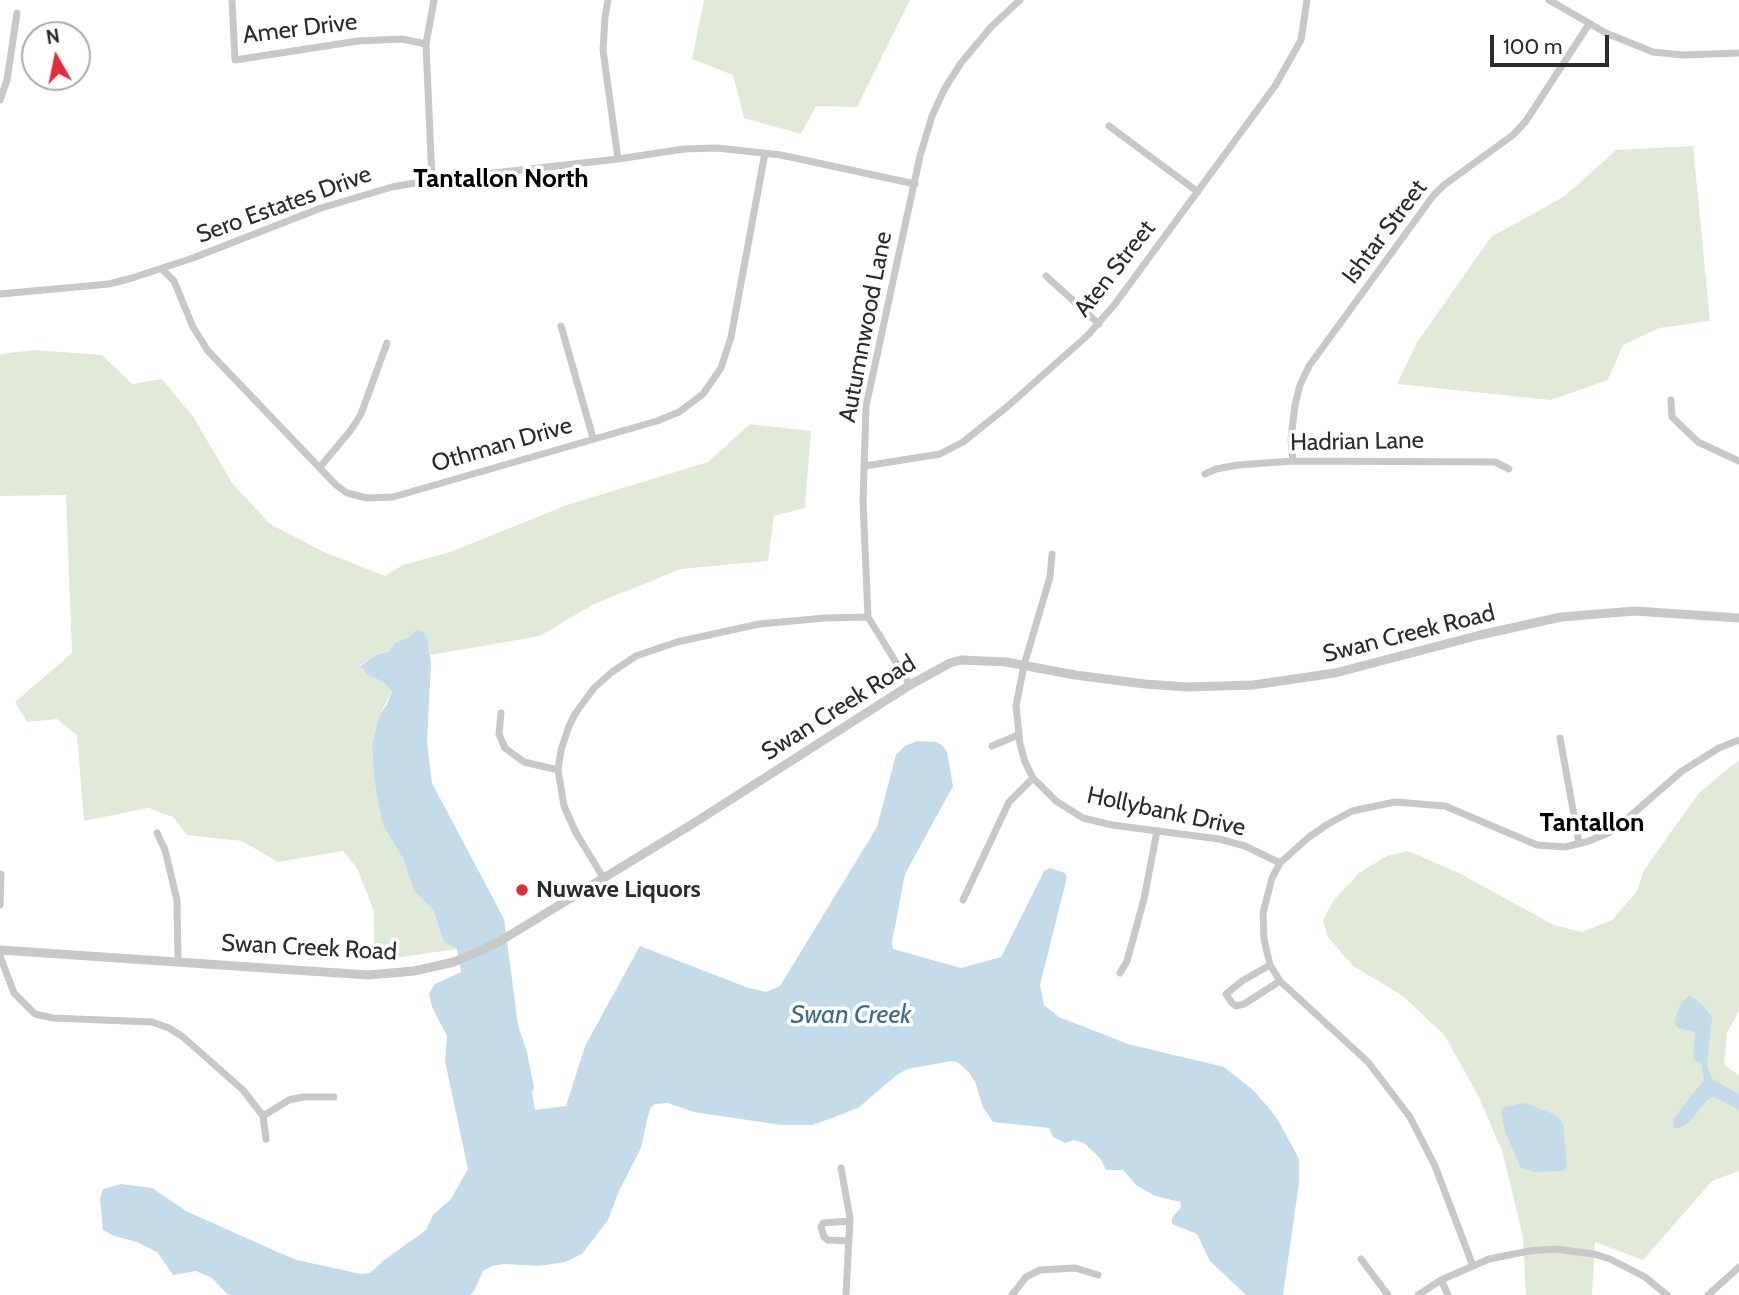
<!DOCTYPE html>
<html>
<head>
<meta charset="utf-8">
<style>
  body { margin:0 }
  #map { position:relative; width:1739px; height:1295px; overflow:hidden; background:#fff; font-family:Cabin,sans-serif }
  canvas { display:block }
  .north { position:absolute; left:21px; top:21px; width:70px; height:70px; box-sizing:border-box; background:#fff; border:2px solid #aaa; border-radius:50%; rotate:351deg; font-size:19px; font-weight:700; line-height:28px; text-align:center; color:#2b2b2b }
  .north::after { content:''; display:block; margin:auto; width:24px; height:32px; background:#e42c38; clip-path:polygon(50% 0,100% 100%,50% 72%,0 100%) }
  .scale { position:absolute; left:1490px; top:35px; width:119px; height:32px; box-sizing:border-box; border:4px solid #2b2b2b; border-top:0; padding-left:9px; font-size:21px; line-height:24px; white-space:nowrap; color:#2b2b2b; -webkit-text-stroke:5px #fff; paint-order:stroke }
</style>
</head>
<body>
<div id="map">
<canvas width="1739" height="1295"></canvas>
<div class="north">N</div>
<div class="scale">100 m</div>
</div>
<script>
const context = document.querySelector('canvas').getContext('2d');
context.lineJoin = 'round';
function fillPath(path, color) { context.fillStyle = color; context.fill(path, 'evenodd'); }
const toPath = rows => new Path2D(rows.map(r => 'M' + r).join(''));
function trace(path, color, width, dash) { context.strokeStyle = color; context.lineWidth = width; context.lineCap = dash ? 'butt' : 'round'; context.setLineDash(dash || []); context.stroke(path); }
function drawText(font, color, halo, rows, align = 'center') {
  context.font = font + ' Cabin,sans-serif'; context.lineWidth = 7; context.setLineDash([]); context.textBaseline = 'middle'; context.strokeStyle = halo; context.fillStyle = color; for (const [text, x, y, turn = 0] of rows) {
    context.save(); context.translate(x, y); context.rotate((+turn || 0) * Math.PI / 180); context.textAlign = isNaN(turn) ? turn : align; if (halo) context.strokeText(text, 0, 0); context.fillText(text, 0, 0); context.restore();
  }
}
fillPath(toPath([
  [704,0,910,0,857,107,816,106,801,134,744,118,733,75,692,59],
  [1693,146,1710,321,1659,328,1623,345,1608,380,1551,400,1397,384,1416,344,1491,237,1565,196,1616,150],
  [34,350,102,355,132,384,162,379,194,418,232,483,270,524,324,552,385,576,403,565,453,551,567,505,708,462,750,424,811,431,805,508,774,516,768,561,681,569,594,604,540,636,430,655,428,640,423,632,416,630,410,636,395,643,389,651,376,655,360,665,368,675,383,682,392,692,379,716,372,745,374,779,382,823,403,859,414,891,433,910,444,942,457,949,374,961,374,911,357,868,343,851,278,862,242,841,187,835,173,817,148,808,84,821,77,735,57,719,27,722,15,702,72,653,66,495,0,496,0,354],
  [1739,760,1739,1011,1727,1033,1724,1065,1739,1075,1739,1171,1712,1181,1643,1260,1595,1242,1592,1295,1526,1295,1523,1237,1503,1154,1479,1097,1445,1036,1403,996,1353,966,1328,937,1323,920,1334,900,1359,873,1387,856,1408,851,1459,873,1554,925,1582,932,1612,920,1637,891,1644,870,1699,793]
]), '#e1ead8');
fillPath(toPath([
  [416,630,423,631,428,640,431,664,427,742,432,783,504,919,518,1025,527,1052,534,1088,532,1092,535,1110,566,1106,585,1046,640,946,746,987,766,992,780,986,877,827,896,755,905,746,917,741,936,742,942,745,947,752,953,786,905,874,892,942,893,949,961,968,1001,957,1044,871,1050,868,1065,873,1067,877,1040,985,1044,1005,1059,1017,1128,1044,1224,1067,1253,1090,1269,1108,1278,1120,1299,1159,1299,1183,1283,1295,1246,1295,1210,1261,1197,1234,1172,1224,1172,1218,1181,1207,1180,1202,1155,1196,1136,1185,1123,1170,1106,1170,1100,1158,1084,1143,1074,1140,1065,1143,1053,1137,1049,1128,993,1122,983,1107,975,1082,968,1071,957,1062,951,1061,908,1069,898,1074,858,1108,813,1125,781,1125,694,1112,668,1103,655,1104,651,1107,648,1116,641,1148,619,1191,608,1220,582,1254,565,1262,538,1266,503,1264,492,1266,483,1271,474,1291,470,1295,232,1295,226,1293,212,1278,196,1271,173,1275,157,1252,137,1242,114,1236,103,1230,100,1199,103,1189,121,1184,152,1188,186,1211,282,1254,297,1260,361,1274,370,1273,383,1261,426,1230,433,1215,451,1199,468,1169,445,1061,447,1036,432,1007,429,994,435,984,461,972,457,949,444,942,433,910,414,891,403,859,382,823,374,779,372,745,379,716,387,704,392,692,383,682,368,675,360,666,376,655,389,651,395,643,410,636],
  [1689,995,1701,1003,1712,1017,1707,1064,1710,1074,1713,1080,1739,1094,1739,1110,1714,1097,1707,1100,1689,1122,1680,1128,1673,1128,1674,1118,1704,1080,1701,1062,1695,1061,1693,1057,1695,1032,1678,1028,1674,1022,1680,1005],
  [1525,1103,1556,1115,1563,1123,1567,1165,1564,1171,1534,1172,1520,1167,1505,1131,1501,1112,1504,1107]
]), '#c4dbea');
trace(toPath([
  [232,0,235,60,358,41,402,39,426,44],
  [608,0,605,17,603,50,618,159],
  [1549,0,1606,33,1653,52,1683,55,1739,53],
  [0,100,7,80,17,13],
  [1109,126,1198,192],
  [432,180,426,44,434,0],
  [162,269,174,281,193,327,208,351,336,485,347,493,367,498,393,497,657,421,679,412,703,394,721,368,731,337,765,153],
  [1046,276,1099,324],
  [0,294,109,284,132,278,193,258,321,208,392,187,432,180,618,159,684,149,717,148,781,155,915,184],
  [561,326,593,438],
  [1671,400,1672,417,1698,442,1739,461],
  [1293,461,1291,439,1295,405,1300,385,1309,366,1433,196,1444,185,1513,135,1526,121,1589,24],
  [865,466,940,454,963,442,1008,406,1088,335,1115,304,1275,86,1301,40,1307,0],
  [320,467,351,430,361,414,387,343],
  [1205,474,1216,469,1238,465,1293,461,1495,462,1509,469],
  [1052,554,1050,577,1024,665,1016,706,1020,744,1025,762,1033,778,1056,801,1083,818,1112,825,1219,839,1245,846,1280,863],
  [910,685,868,617,863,502,866,406,920,156,932,116,945,88,961,63,991,27,1020,0],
  [501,713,499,734,505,748,524,762,558,770],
  [1560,738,1579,843],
  [992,746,1018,735],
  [157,833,165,850,177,900,178,961],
  [603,877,576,833,564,806,558,770,561,750,569,726,575,714,594,688,612,672,636,656,677,642,759,624,825,618,868,617],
  [963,900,1009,802,1033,778],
  [0,905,1,874],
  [0,956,14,993,35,1014,53,1018,152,1022,169,1028,183,1037,243,1090,263,1116,266,1139],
  [1270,965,1242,981,1226,994,1232,1003,1236,1006,1244,1004,1280,981],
  [1120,973,1127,961,1144,899,1157,831],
  [263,1116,289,1100,303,1097,334,1097],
  [841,1168,850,1218,846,1295],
  [849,1241,828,1240,824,1237,821,1227,823,1223,850,1221],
  [1361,1259,1388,1295],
  [1473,1266,1435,1166,1410,1117,1368,1062,1280,981,1270,965,1264,939,1263,913,1272,878,1280,863,1309,837,1328,824,1352,811,1395,802,1445,806,1537,845,1565,847,1589,841,1613,831,1682,771,1719,748,1739,740],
  [1441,1280,1448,1295],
  [1012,1295,1026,1277,1040,1270,1075,1268,1098,1275],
  [1418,1295,1441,1280,1489,1259,1529,1251,1555,1249,1594,1254,1610,1259,1645,1277,1667,1295],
  [1708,1295,1739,1267]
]), '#c8c8c8', 7);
trace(toPath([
  [0,950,368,975,414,971,454,962,497,943,694,823,910,685,950,663,961,660,1006,662,1075,675,1145,684,1187,687,1253,685,1335,673,1480,635,1561,617,1635,611,1739,618]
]), '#c8c8c8', 9);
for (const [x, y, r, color] of [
  [522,890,7,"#e42c38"]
]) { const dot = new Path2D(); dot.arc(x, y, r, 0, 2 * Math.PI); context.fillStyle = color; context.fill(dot); trace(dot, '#fff', 2.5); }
drawText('24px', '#2b2b2b', '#fff', [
  ["Amer Drive",300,29,-7],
  ["Sero Estates Drive",284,205,-20],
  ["Ishtar Street",1385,232,-53],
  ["Aten Street",1115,269,-52],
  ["Autumnwood Lane",866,327,-79],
  ["Hadrian Lane",1357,442,-1],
  ["Othman Drive",502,445,-16],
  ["Swan Creek Road",1409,634,-14],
  ["Swan Creek Road",839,708,-32],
  ["Hollybank Drive",1166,812,12],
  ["Swan Creek Road",309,948,3]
]);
drawText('bold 24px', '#2b2b2b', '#fff', [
  ["Nuwave Liquors",536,890]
], 'left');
drawText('bold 26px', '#000', '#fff', [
  ["Tantallon North",501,179],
  ["Tantallon",1592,823]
]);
drawText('italic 26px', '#3b6c8c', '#fff', [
  ["Swan Creek",851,1015]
]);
</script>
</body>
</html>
